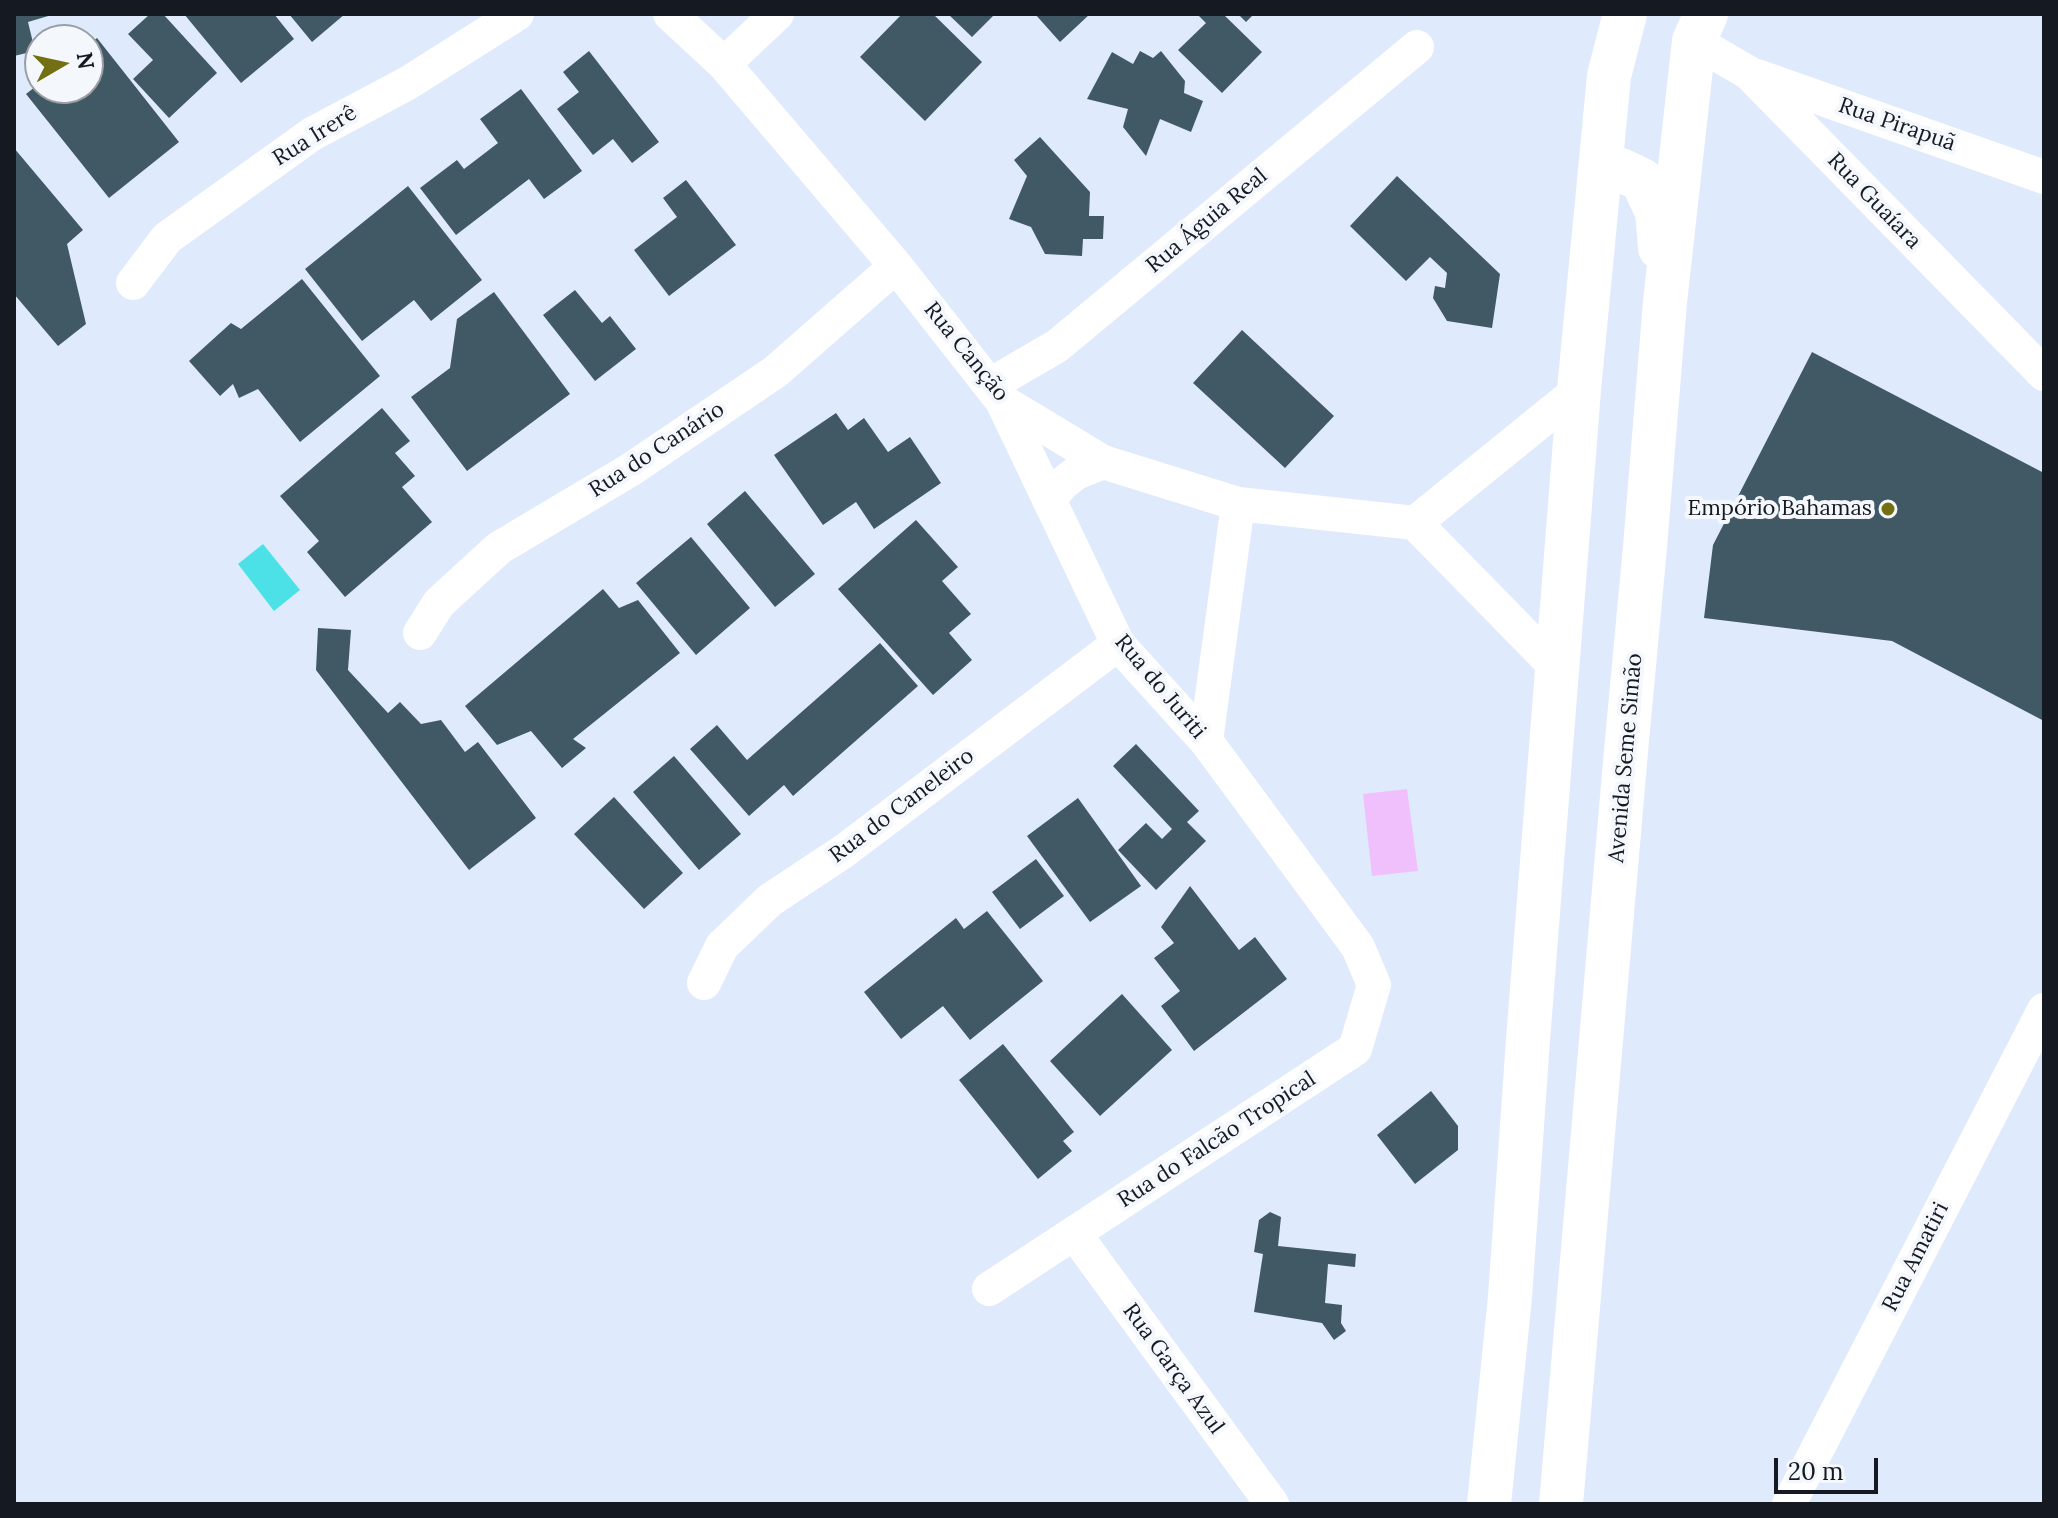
<!DOCTYPE html>
<html>
<head>
<meta charset="utf-8">
<style>
  body { margin:0 }
  #map { position:relative; width:2058px; height:1518px; overflow:hidden; background:#dfebfc; font-family:Lora,serif }
  canvas { display:block }
  .frame { position:absolute; inset:0; border:16px solid #151a22; pointer-events:none }
  .north { position:absolute; left:24px; top:24px; width:80px; height:80px; box-sizing:border-box; background:#f4f7fc; border:2px solid #9b9fa5; border-radius:50%; rotate:81deg; font-size:22px; font-weight:700; line-height:32px; text-align:center; color:#151a22 }
  .north::after { content:''; display:block; margin:auto; width:28px; height:36px; background:#727012; clip-path:polygon(50% 0,100% 100%,50% 72%,0 100%) }
  .scale { position:absolute; left:1774px; top:1458px; width:104px; height:36px; box-sizing:border-box; border:4px solid #151a22; border-top:0; padding-left:10px; font-size:24px; line-height:28px; white-space:nowrap; color:#151a22; -webkit-text-stroke:6px #f4f7fc; paint-order:stroke }
</style>
</head>
<body>
<div id="map">
<canvas width="2058" height="1518"></canvas>
<div class="frame"></div>
<div class="north">N</div>
<div class="scale">20 m</div>
</div>
<script>
const context = document.querySelector('canvas').getContext('2d');
context.lineJoin = 'round';
function fillPath(path, color) { context.fillStyle = color; context.fill(path, 'evenodd'); }
const toPath = rows => new Path2D(rows.map(r => 'M' + r).join(''));
function trace(path, color, width, dash) { context.strokeStyle = color; context.lineWidth = width; context.lineCap = dash ? 'butt' : 'round'; context.setLineDash(dash || []); context.stroke(path); }
function drawText(font, color, halo, rows, align = 'center') {
  context.font = font + ' Lora,serif'; context.lineWidth = 8; context.setLineDash([]); context.textBaseline = 'middle'; context.strokeStyle = halo; context.fillStyle = color; for (const [text, x, y, turn = 0] of rows) {
    context.save(); context.translate(x, y); context.rotate((+turn || 0) * Math.PI / 180); context.textAlign = isNaN(turn) ? turn : align; if (halo) context.strokeText(text, 0, 0); context.fillText(text, 0, 0); context.restore();
  }
}
fillPath(toPath([
  [1407,789,1418,871,1372,876,1363,794]
]), '#f0c0fd');
fillPath(toPath([
  [263,544,300,590,274,611,238,564]
]), '#4be1e7');
fillPath(toPath([
  [14,14,55,14,28,22,35,51,14,56],
  [150,14,163,14,217,73,169,118,133,79,153,60,128,34],
  [184,14,274,14,294,39,241,83],
  [289,14,345,14,312,42],
  [902,14,933,14,982,62,925,121,860,57],
  [948,14,995,14,972,37],
  [1035,14,1090,14,1060,42],
  [1197,14,1223,14,1262,52,1222,93,1178,50,1206,23],
  [1238,14,1254,14,1246,22],
  [97,38,179,142,109,198,26,94,40,83,40,88,88,88,88,45],
  [589,51,659,142,632,163,613,139,593,155,557,109,579,92,563,72],
  [1140,51,1153,58,1161,51,1185,81,1184,93,1203,101,1191,132,1160,119,1146,156,1123,127,1128,109,1087,99,1112,52,1133,64],
  [521,89,582,171,544,199,529,179,456,235,420,188,457,160,464,169,498,143,480,119],
  [1040,137,1090,192,1089,216,1104,216,1103,239,1083,239,1082,256,1045,254,1031,227,1009,219,1027,176,1014,160],
  [14,148,83,230,67,244,86,324,58,346,14,294],
  [1397,176,1500,274,1492,328,1447,321,1433,298,1435,286,1445,288,1447,273,1430,257,1406,281,1350,226],
  [686,180,736,245,669,296,634,250,677,217,663,198],
  [408,186,482,280,431,321,414,300,362,341,305,269],
  [302,279,380,376,300,442,258,389,239,398,233,384,220,396,189,361,231,323,241,329],
  [575,290,602,323,610,316,636,349,595,381,543,315],
  [494,292,570,394,467,471,411,397,450,368,457,319],
  [1242,330,1334,416,1285,468,1193,383],
  [1812,352,2044,473,2044,721,1892,641,1704,618,1713,545],
  [382,408,410,441,395,453,415,476,402,487,432,522,345,597,307,552,319,541,280,496],
  [836,413,848,430,864,418,888,452,910,437,941,483,874,529,856,502,823,525,774,455],
  [745,491,815,574,775,607,707,524],
  [916,520,958,567,942,581,971,614,949,633,972,660,933,695,838,589],
  [691,537,750,608,696,655,636,583],
  [603,589,619,608,638,600,680,653,573,739,586,748,562,768,531,731,497,745,465,706],
  [318,628,351,630,348,670,388,713,400,702,421,724,441,720,465,752,478,742,536,818,469,870,316,670],
  [880,643,918,686,793,796,784,785,749,816,690,749,717,725,747,760],
  [1136,744,1199,811,1187,822,1206,841,1156,890,1118,850,1146,823,1162,839,1172,829,1113,766],
  [674,756,741,834,699,870,633,792],
  [614,797,683,873,644,909,574,834],
  [1078,798,1141,886,1090,922,1027,836],
  [1036,859,1064,896,1020,929,992,892],
  [1190,886,1239,950,1255,937,1287,979,1194,1051,1161,1006,1180,991,1154,958,1174,943,1161,927],
  [987,911,1043,981,970,1040,943,1006,901,1039,864,992,956,918,964,929],
  [1122,994,1172,1050,1100,1116,1050,1061],
  [1003,1044,1074,1132,1063,1141,1072,1151,1038,1179,959,1080],
  [1431,1091,1458,1126,1458,1150,1415,1184,1377,1135],
  [1270,1212,1281,1217,1278,1246,1356,1254,1355,1267,1328,1264,1325,1303,1342,1305,1341,1323,1346,1331,1334,1340,1322,1323,1254,1312,1263,1254,1254,1252,1259,1220]
]), '#415964');
trace(toPath([
  [670,14,724,64,896,266,1002,401,1103,462,1238,504,1415,523,1558,669],
  [1694,41,1749,73,2044,374],
  [724,64,777,14],
  [1757,76,2044,177],
  [133,283,167,238,312,134,408,83,517,14],
  [990,385,1057,346,1417,47],
  [1049,500,1062,484,1076,473,1103,462],
  [1415,523,1579,390],
  [420,633,439,603,499,548,630,470,775,372,896,266],
  [1206,741,1238,504],
  [704,983,722,946,770,900,844,851,1118,644],
  [1074,1233,1272,1504],
  [989,1289,1355,1049,1374,985,1358,947,1206,741,1118,644,1002,401],
  [1789,1504,2044,1010]
]), '#fff', 34);
trace(toPath([
  [1601,165,1621,170,1642,180,1657,212,1660,248],
  [1489,1504,1510,1297,1528,1040,1579,390,1609,76,1625,14],
  [1561,1504,1626,751,1645,547,1665,302,1694,41,1706,14]
]), '#fff', 44);
for (const [x, y, r, color] of [
  [1888,509,8,"#727012"]
]) { const dot = new Path2D(); dot.arc(x, y, r, 0, 2 * Math.PI); context.fillStyle = color; context.fill(dot); trace(dot, '#f4f7fc', 3); }
drawText('22px', '#151a22', '#f4f7fc', [
  ["Rua Pirapuã",1897,125,19],
  ["Rua Irerê",315,136,-32],
  ["Rua Guaíara",1874,201,46],
  ["Rua Águia Real",1207,221,-40],
  ["Rua Canção",966,352,51],
  ["Rua do Canário",657,450,-33],
  ["Rua do Juriti",1160,687,50],
  ["Avenida Seme Simão",1626,758,-85],
  ["Rua do Caneleiro",902,806,-37],
  ["Rua do Falcão Tropical",1217,1140,-33],
  ["Rua Amatiri",1916,1257,-63],
  ["Rua Garça Azul",1173,1369,54]
]);
drawText('22px', '#151a22', '#f4f7fc', [
  ["Empório Bahamas",1872,509]
], 'right');
</script>
</body>
</html>
